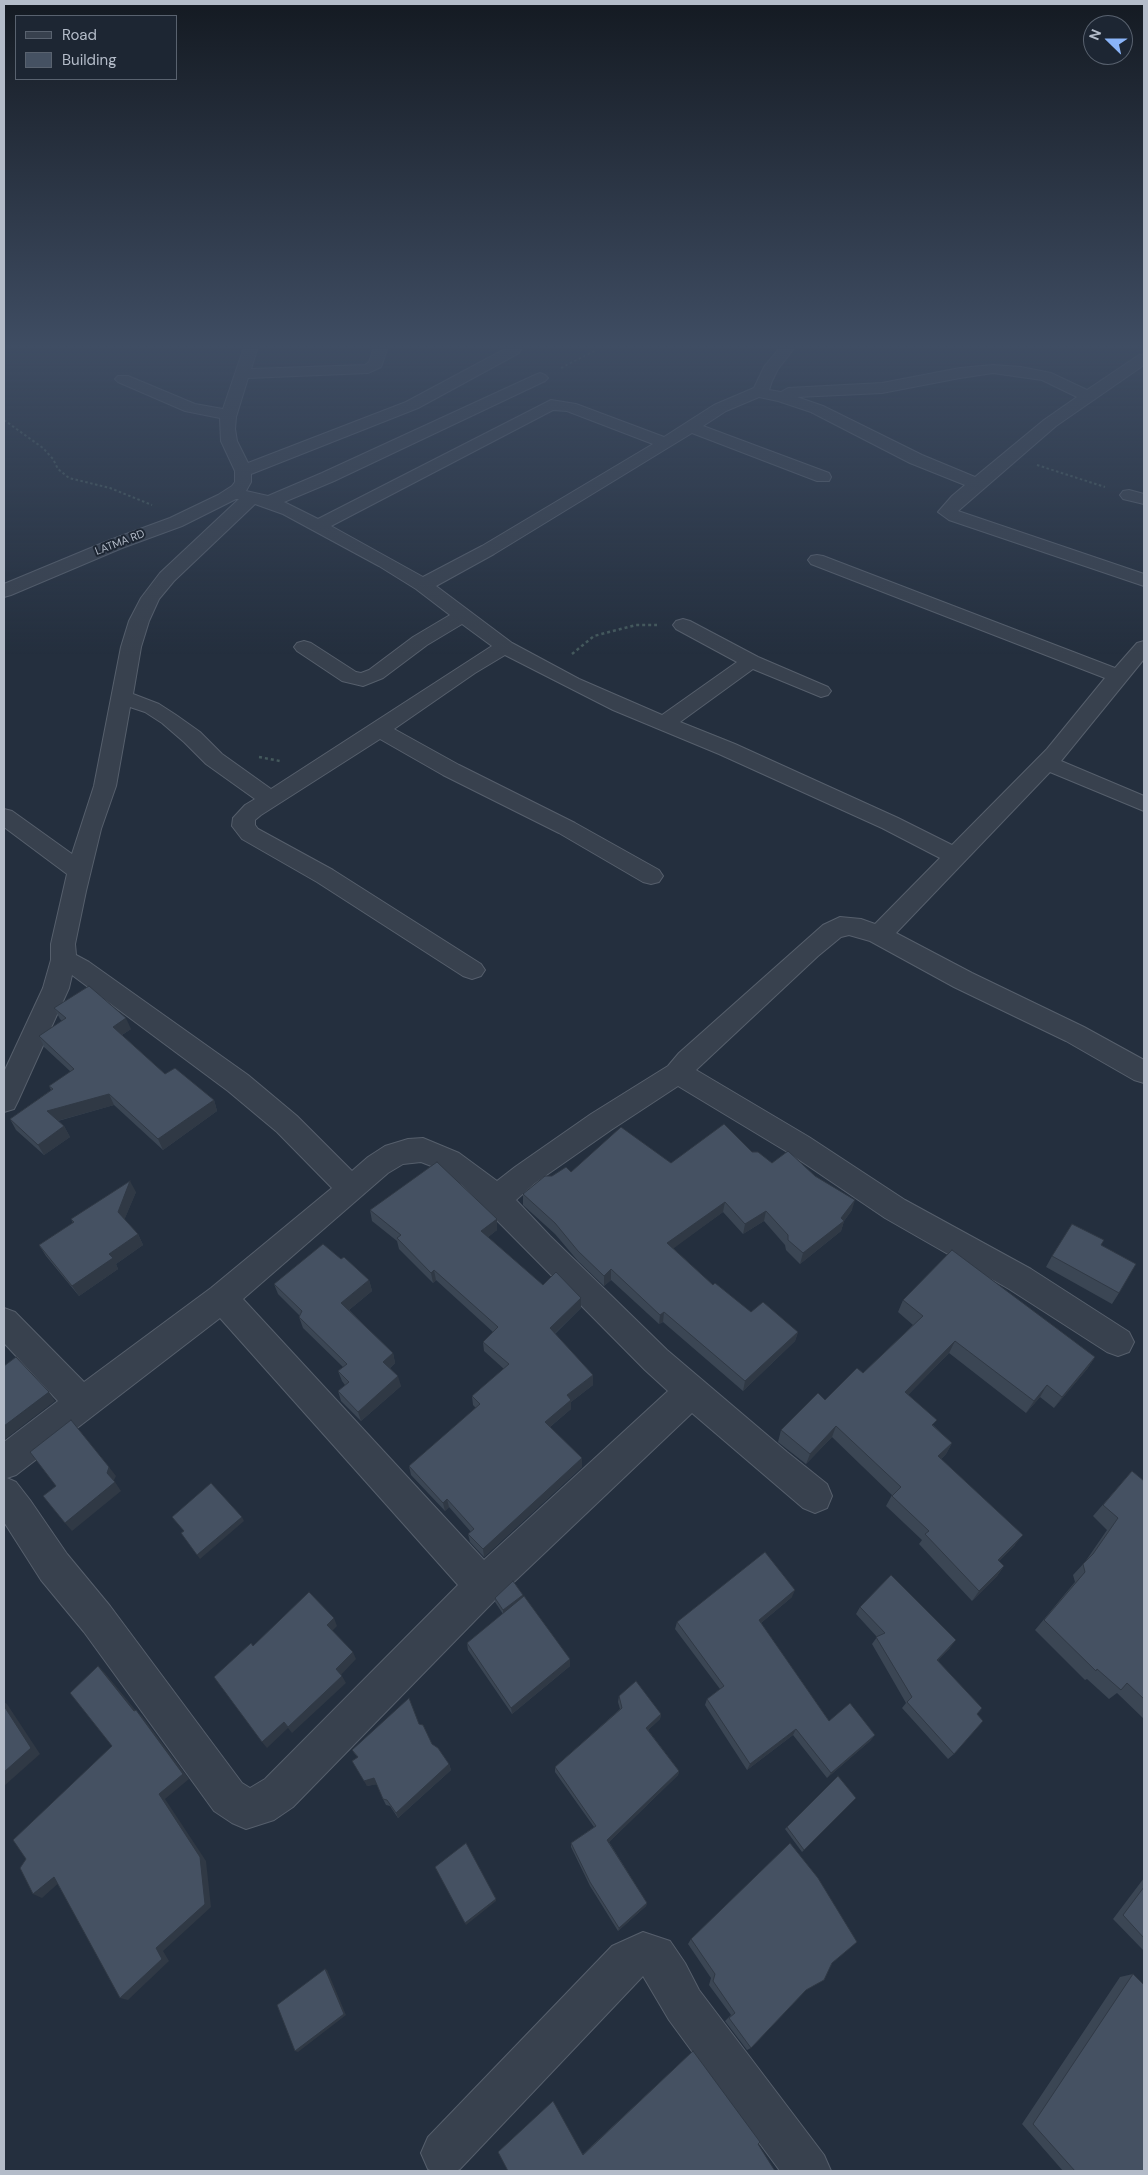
<!DOCTYPE html>
<html>
<head>
<meta charset="utf-8">
<style>
  body { margin:0 }
  #map { position:relative; width:1148px; height:2175px; overflow:hidden; background:#242f3e; font-family:"DM Sans",sans-serif }
  canvas { display:block }
  .frame { position:absolute; inset:0; border:5px solid #b4bcc9; pointer-events:none }
  .legend { position:absolute; left:15px; top:15px; width:162px; height:65px; box-sizing:border-box; background:#1d2633; border:1px solid #59626f; margin:0; padding:6px 9px; list-style:none; font-size:15px; color:#b4bcc9 }
  .legend li { display:flex; align-items:center; gap:10px; height:25px }
  .legend b { width:25px; border:1px solid #59626f }
  .north { position:absolute; left:1083px; top:15px; width:50px; height:50px; box-sizing:border-box; background:#1d2633; border:1px solid #59626f; border-radius:50%; rotate:292deg; font-size:14px; font-weight:700; line-height:20px; text-align:center; color:#b4bcc9 }
  .north::after { content:''; display:block; margin:auto; width:18px; height:22px; background:#8ab4f8; clip-path:polygon(50% 0,100% 100%,50% 72%,0 100%) }
</style>
</head>
<body>
<div id="map">
<canvas width="1148" height="2175"></canvas>
<div class="frame"></div>
<ul class="legend">
<li><b style="height:6px;background:#38414e"></b>Road</li>
<li><b style="height:14px;background:#455162"></b>Building</li>
</ul>
<div class="north">N</div>
</div>
<script>
const context = document.querySelector('canvas').getContext('2d');
context.lineJoin = 'round';
const toPath = rows => new Path2D(rows.map(r => 'M' + r).join(''));
function trace(path, color, width, dash) { context.strokeStyle = color; context.lineWidth = width; context.lineCap = dash ? 'butt' : 'round'; context.setLineDash(dash || []); context.stroke(path); }
function fillPath(path, color) { context.fillStyle = color; context.fill(path, 'evenodd'); }
function drawText(font, color, halo, rows, align = 'center') {
  context.font = font + ' "DM Sans",sans-serif'; context.lineWidth = 4; context.setLineDash([]); context.textBaseline = 'middle'; context.strokeStyle = halo; context.fillStyle = color; for (const [text, x, y, turn = 0] of rows) {
    context.save(); context.translate(x, y); context.rotate((+turn || 0) * Math.PI / 180); context.textAlign = isNaN(turn) ? turn : align; if (halo) context.strokeText(text, 0, 0); context.fillText(text, 0, 0); context.restore();
  }
}
const minor = toPath([
  [243,350,257,350,251,369,365,365,369,362,373,350,387,350,381,367,368,373,248,378,236,417,235,429,237,441,248,463,406,402,503,350,521,350,519,353,418,408,251,474,251,482,246,491,268,496,322,473,535,375,540,373,545,375,548,378,545,381,334,481,284,502,318,519,551,400,576,404,664,437,714,405,754,388,764,367,778,350,793,350,778,369,772,381,769,390,781,392,788,388,882,383,960,368,993,365,1021,367,1051,373,1087,390,1139,355,1144,354,1144,365,1056,426,958,511,1144,574,1144,586,949,520,938,512,952,496,965,485,910,463,811,412,778,401,759,397,726,411,703,426,829,473,831,477,829,481,817,481,692,433,494,554,436,586,512,643,579,679,662,715,737,662,676,629,673,625,676,621,683,619,690,621,758,657,828,687,831,691,828,695,821,697,753,669,680,722,735,744,898,818,952,845,1047,749,1105,678,811,564,808,560,811,556,817,555,823,556,1115,668,1137,643,1144,641,1144,659,1061,761,1144,796,1144,811,1050,772,896,933,972,973,1084,1027,1144,1060,1144,1083,1134,1080,1066,1041,954,987,870,941,849,935,841,937,818,956,696,1070,809,1137,905,1200,1031,1269,1129,1332,1134,1342,1129,1352,1118,1356,1107,1352,1009,1289,885,1218,789,1153,678,1086,611,1130,535,1183,516,1200,550,1236,667,1350,787,1452,827,1484,832,1496,827,1508,815,1513,803,1508,692,1413,496,1599,293,1807,274,1820,246,1829,232,1823,214,1811,84,1632,41,1580,4,1522,4,1442,58,1401,4,1343,4,1308,15,1312,84,1382,211,1288,332,1188,277,1132,228,1091,72,975,69,988,18,1101,14,1109,4,1112,4,1072,43,988,51,960,51,944,67,874,4,827,4,809,12,811,72,854,94,786,121,647,129,621,141,598,160,573,239,499,236,499,182,526,122,548,11,595,4,597,4,584,110,540,170,518,218,495,232,486,235,482,235,471,221,441,220,418,185,411,118,382,115,379,118,376,128,376,195,404,223,409,243,350],
  [993,373,1042,380,1077,397,1044,420,975,477,922,455,823,406,797,397,882,393,960,378,993,373],
  [553,410,567,411,653,444,482,546,423,577,331,526,553,410],
  [255,504,283,514,379,566,416,589,450,615,413,637,369,670,361,673,356,672,311,643,304,641,297,643,294,647,297,651,342,681,363,686,383,678,427,645,462,624,492,646,271,789,222,754,200,732,176,715,159,704,133,694,141,647,149,621,159,599,174,581,255,504],
  [505,655,613,710,719,754,882,828,940,858,875,924,861,919,840,917,823,925,679,1053,668,1066,591,1114,515,1167,497,1181,459,1153,423,1138,408,1139,385,1146,368,1157,352,1171,297,1116,248,1075,89,962,76,955,75,944,86,891,101,829,116,786,130,707,145,712,162,723,184,742,206,764,255,799,245,805,233,818,232,826,242,839,317,882,463,976,472,979,481,976,485,970,481,964,333,870,258,829,255,825,255,820,261,815,380,739,443,775,559,833,643,882,651,884,659,882,663,876,659,870,575,823,459,765,394,729,475,673,505,655],
  [421,1162,439,1169,462,1185,645,1370,668,1391,484,1560,243,1299,388,1173,403,1164,421,1162],
  [220,1318,458,1585,265,1779,250,1788,242,1783,110,1606,67,1554,30,1500,16,1482,7,1478,16,1475,220,1318],
  [1129,490,1144,494,1144,504,1123,499,1120,495,1123,491,1129,490],
  [643,1932,670,1941,685,1963,699,1990,824,2155,831,2171,780,2171,669,2020,643,1976,460,2169,456,2171,432,2171,428,2169,421,2153,428,2137,612,1946,643,1932]
]);
trace(minor, '#565f6c', 2);
trace(toPath([
  [561,368,596,350],
  [4,420,43,448,53,459,58,469,69,478,110,488,152,505],
  [1037,465,1105,487]
]), '#44595c', 2, [2.5, 2.5]);
trace(toPath([
  [572,654,594,636,636,625,657,625],
  [259,757,280,761]
]), '#44595c', 2.5, [3, 3]);
fillPath(minor, '#38414e');
fillPath(toPath([
  [54,1008,131,1029,122,1035,165,1074,214,1100,217,1111,163,1150,114,1105,58,1121,64,1126,70,1137,44,1155,16,1130,10,1119,51,1090,49,1086,71,1072,44,1047,39,1036,62,1021,60,1019],
  [752,1152,852,1210,844,1221,841,1231,800,1264,786,1250,785,1245,764,1221,743,1234,723,1212,673,1248,713,1285,751,1312,798,1332,795,1341,743,1391,663,1322,659,1324,611,1280,604,1286,578,1261,555,1234,523,1205,523,1194,552,1176,571,1172,671,1163],
  [136,1192,124,1220,138,1234,143,1245,116,1264,118,1269,79,1296,46,1256,39,1245,73,1223,71,1219],
  [370,1210,497,1230,488,1237,543,1285,581,1308,555,1334,593,1375,593,1385,571,1402,571,1409,550,1427,582,1467,484,1557,470,1542,468,1534,471,1532,449,1507,445,1511,411,1475,409,1466,476,1408,473,1405,472,1396,504,1369,484,1351,483,1342,493,1332,436,1280,433,1283,399,1249,397,1241,372,1221],
  [1101,1245,1119,1293,1112,1304,1046,1267,1052,1256],
  [341,1259,369,1280,372,1291,349,1310,393,1353,395,1363,390,1368,401,1386,361,1421,341,1401,338,1391,345,1385,342,1381,338,1371,343,1367,303,1328,299,1317,300,1316,278,1294,274,1284],
  [903,1300,1095,1357,1087,1369,1054,1408,1040,1397,1026,1413,949,1353,908,1395,934,1426,952,1443,946,1454,941,1459,1015,1545,999,1561,1004,1566,997,1576,972,1601,919,1544,922,1540,886,1506,892,1495,832,1437,806,1464,778,1442,781,1430,863,1373,913,1325,898,1312],
  [1132,1471,1144,1481,1144,1719,1117,1693,1109,1699,1087,1679,1085,1680,1035,1630,1075,1582,1073,1575,1085,1562,1107,1530,1093,1516],
  [523,1597,570,1666,512,1714,468,1650,467,1643,503,1614,495,1602,495,1598],
  [792,1597,761,1623,829,1721,875,1735,870,1741,827,1778,793,1735,747,1770,705,1705,707,1699,720,1689,675,1629,677,1622],
  [860,1607,950,1648,938,1660,977,1714,954,1754,948,1759,902,1708,906,1703,872,1644,877,1637,856,1614],
  [619,1696,661,1714,660,1719,648,1730,679,1771,678,1775,609,1842,647,1903,646,1906,618,1931,590,1886,571,1847,571,1843,594,1827,555,1772,555,1767,620,1709,618,1702],
  [419,1724,432,1744,449,1764,451,1770,398,1818,390,1806,386,1805,383,1799,377,1784,367,1786,358,1758,352,1750],
  [856,1798,802,1852,785,1829,787,1827],
  [1144,1878,1144,1951,1113,1919],
  [691,1939,832,1963,806,1990,751,2048,747,2050,725,2021,731,2015,709,1985,711,1978,688,1944],
  [1133,1974,1144,2171,1063,2171,1022,2124,1120,1977],
  [693,2051,758,2144,508,2171,583,2154,691,2053]
]), '#3b4654');
fillPath(toPath([
  [126,1018,131,1029,117,1038,113,1027],
  [109,1094,114,1105,53,1122,47,1111],
  [214,1100,217,1111,163,1150,158,1139],
  [64,1126,70,1137,44,1155,38,1145],
  [130,1181,136,1192,123,1223,118,1212],
  [855,1200,852,1210,844,1221,841,1231,800,1264,803,1253,841,1218],
  [725,1202,723,1212,666,1254,667,1243],
  [766,1211,764,1221,743,1234,745,1224],
  [497,1219,497,1230,483,1241,481,1231],
  [138,1234,143,1245,116,1264,118,1269,79,1296,72,1286,109,1254],
  [611,1269,611,1280,604,1286,604,1276],
  [434,1270,436,1280,433,1283,431,1273],
  [369,1280,372,1291,344,1314,341,1303],
  [581,1298,581,1308,550,1338,550,1328],
  [664,1312,663,1322,659,1324,660,1315],
  [798,1332,795,1341,743,1391,745,1381],
  [955,1341,949,1353,900,1403,905,1392],
  [393,1353,395,1363,385,1372,383,1362],
  [1095,1357,1087,1369,1054,1408,1062,1397],
  [593,1375,593,1385,571,1402,571,1409,545,1431,545,1422,567,1395],
  [398,1376,401,1386,361,1421,358,1412],
  [1047,1385,1040,1397,1026,1413,1034,1401],
  [49,1392,55,1401,4,1440,4,1426],
  [836,1426,832,1437,806,1464,810,1454],
  [952,1443,946,1454,932,1467,938,1456],
  [582,1458,582,1467,484,1557,483,1549],
  [109,1467,116,1476,113,1482,107,1473],
  [115,1482,121,1491,72,1531,65,1523],
  [447,1499,449,1507,445,1511,443,1503],
  [242,1517,244,1521,200,1559,197,1555],
  [1023,1535,1015,1545,991,1570,998,1560],
  [1004,1566,997,1576,972,1601,979,1591],
  [795,1590,792,1597,756,1627,759,1620],
  [523,1595,524,1599,503,1614,503,1610],
  [334,1618,337,1626,331,1632,327,1625],
  [956,1640,950,1648,932,1667,937,1660],
  [353,1652,356,1659,340,1676,336,1669],
  [570,1659,570,1666,512,1714,511,1708],
  [98,1666,105,1673,141,1717,134,1711],
  [342,1676,346,1683,292,1733,288,1728,267,1748,262,1742,284,1722],
  [4,1702,7,1704,40,1754,4,1786],
  [136,1710,142,1716,189,1779,165,1799,206,1861,211,1907,163,1951,169,1961,128,2000,120,1998,156,1948,159,1794],
  [661,1714,660,1719,645,1733,646,1728],
  [796,1729,793,1735,747,1770,750,1764],
  [875,1735,870,1741,827,1778,831,1773],
  [449,1764,451,1770,398,1818,396,1813],
  [679,1771,678,1775,607,1844,607,1840],
  [374,1778,378,1784,367,1786,364,1781],
  [54,1877,62,1880,42,1898,33,1894],
  [496,1899,496,1901,466,1925,465,1923],
  [647,1903,646,1906,618,1931,619,1928],
  [325,1969,327,1970,346,2015,298,2052,295,2051]
]), '#303945');
const building = toPath([
  [89,986,126,1018,113,1027,165,1074,175,1068,214,1100,158,1139,109,1094,47,1111,64,1126,38,1145,10,1119,53,1089,49,1086,74,1069,39,1036,66,1018,54,1008,89,986],
  [724,1124,752,1152,758,1152,772,1163,788,1151,815,1176,855,1200,841,1218,844,1221,803,1253,788,1240,788,1235,766,1211,745,1224,725,1202,667,1243,713,1285,715,1283,751,1312,763,1302,798,1332,745,1381,664,1312,660,1315,611,1269,604,1276,578,1251,555,1223,523,1194,545,1176,552,1176,566,1167,571,1172,621,1127,671,1163,724,1124],
  [437,1162,497,1219,481,1231,543,1285,556,1272,581,1298,550,1328,593,1375,567,1395,571,1400,545,1422,582,1458,483,1549,468,1534,474,1529,447,1499,443,1503,409,1466,480,1404,472,1396,509,1364,483,1342,498,1327,434,1270,431,1273,397,1238,401,1235,370,1210,437,1162],
  [130,1181,118,1212,138,1234,109,1254,113,1258,72,1286,39,1245,74,1222,71,1219,130,1181],
  [1072,1224,1104,1240,1101,1245,1136,1264,1119,1293,1052,1256,1072,1224],
  [323,1244,341,1259,344,1257,369,1280,341,1303,393,1353,383,1362,398,1376,358,1412,338,1391,349,1382,338,1371,347,1364,299,1317,302,1311,274,1284,323,1244],
  [952,1250,1095,1357,1062,1397,1047,1385,1034,1401,955,1341,905,1392,937,1420,932,1425,952,1443,938,1456,1023,1535,998,1560,1004,1566,979,1591,925,1534,929,1531,892,1496,901,1487,836,1426,810,1454,781,1430,818,1393,825,1400,857,1368,863,1373,923,1316,903,1300,952,1250],
  [16,1357,49,1392,4,1426,4,1366,16,1357],
  [71,1420,109,1467,107,1473,115,1482,65,1523,43,1496,56,1486,30,1452,71,1420],
  [1132,1471,1144,1481,1144,1699,1127,1683,1121,1690,1097,1669,1096,1671,1044,1620,1085,1572,1083,1564,1093,1554,1118,1518,1103,1505,1132,1471],
  [211,1483,242,1517,197,1555,181,1533,184,1531,172,1517,211,1483],
  [765,1552,795,1590,759,1620,829,1721,850,1703,875,1735,831,1773,796,1729,750,1764,707,1699,724,1686,677,1622,765,1552],
  [891,1575,956,1640,937,1660,982,1708,977,1714,983,1721,954,1754,907,1702,912,1697,876,1637,885,1633,860,1607,891,1575],
  [513,1581,523,1595,503,1610,495,1598,513,1581],
  [309,1592,334,1618,327,1625,353,1652,336,1669,342,1676,288,1727,284,1722,262,1742,214,1677,251,1643,253,1646,309,1592],
  [524,1596,570,1659,511,1708,467,1643,524,1596],
  [98,1666,134,1711,136,1710,183,1774,159,1794,200,1857,205,1904,156,1948,162,1959,120,1998,54,1877,33,1894,20,1868,26,1859,13,1840,112,1746,70,1693,98,1666],
  [636,1681,661,1714,646,1728,679,1771,607,1840,647,1903,619,1928,590,1882,571,1843,596,1826,555,1767,622,1708,619,1696,636,1681],
  [409,1698,419,1724,423,1725,432,1744,438,1748,449,1764,396,1813,387,1800,383,1799,374,1778,364,1781,352,1761,358,1757,352,1750,409,1698],
  [4,1706,31,1748,4,1772,4,1706],
  [838,1776,856,1798,804,1850,787,1827,838,1776],
  [466,1843,496,1899,465,1923,435,1867,466,1843],
  [790,1843,818,1878,857,1942,832,1963,824,1980,806,1990,751,2048,729,2018,735,2013,713,1981,715,1974,691,1939,790,1843],
  [1144,1887,1144,1938,1123,1915,1144,1887],
  [325,1969,344,2014,295,2051,277,2005,325,1969],
  [1133,1974,1144,1985,1144,2171,1075,2171,1033,2124,1133,1974],
  [693,2051,760,2142,758,2144,775,2171,508,2171,498,2152,553,2101,583,2155,693,2051]
]);
fillPath(building, '#455162');
trace(building, '#303945', 1);
const sky = context.createLinearGradient(0, 0, 0, 655);
sky.addColorStop(0, '#141a22');
sky.addColorStop(0.53, '#3f4d63');
sky.addColorStop(1, '#3f4d6300');
context.fillStyle = sky;
context.fillRect(0, 0, 1148, 655);
drawText('11px', '#b4bcc9', '#1d2633', [
  ["LATMA RD",120,543,-21]
]);
</script>
</body>
</html>
